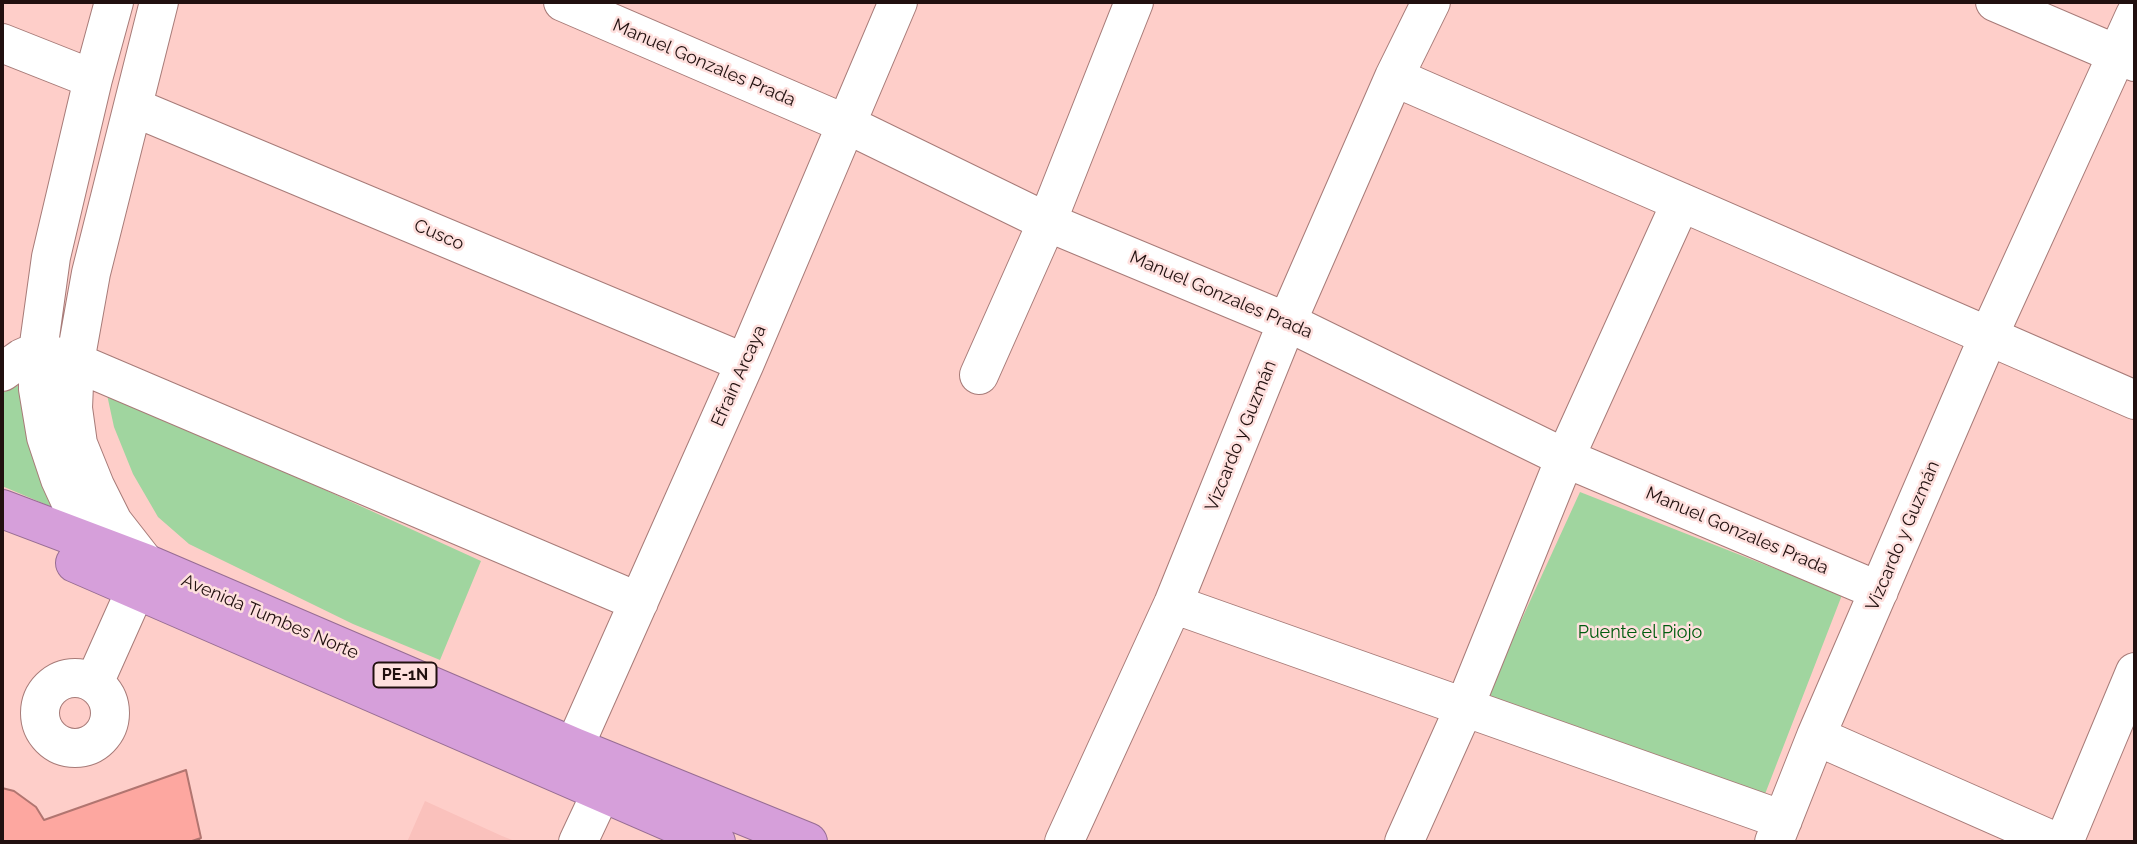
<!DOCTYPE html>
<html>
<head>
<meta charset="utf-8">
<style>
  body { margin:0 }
  #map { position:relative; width:2137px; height:844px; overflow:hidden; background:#fecec9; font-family:Raleway,sans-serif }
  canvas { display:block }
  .frame { position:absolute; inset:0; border:4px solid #21100f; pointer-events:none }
</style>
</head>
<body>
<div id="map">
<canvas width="2137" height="844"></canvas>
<div class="frame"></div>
</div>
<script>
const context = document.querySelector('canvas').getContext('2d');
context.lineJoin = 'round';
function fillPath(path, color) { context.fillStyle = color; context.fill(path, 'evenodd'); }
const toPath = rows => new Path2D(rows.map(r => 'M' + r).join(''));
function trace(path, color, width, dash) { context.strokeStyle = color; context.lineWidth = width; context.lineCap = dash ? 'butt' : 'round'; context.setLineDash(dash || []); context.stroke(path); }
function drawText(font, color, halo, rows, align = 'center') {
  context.font = font + ' Raleway,sans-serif'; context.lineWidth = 5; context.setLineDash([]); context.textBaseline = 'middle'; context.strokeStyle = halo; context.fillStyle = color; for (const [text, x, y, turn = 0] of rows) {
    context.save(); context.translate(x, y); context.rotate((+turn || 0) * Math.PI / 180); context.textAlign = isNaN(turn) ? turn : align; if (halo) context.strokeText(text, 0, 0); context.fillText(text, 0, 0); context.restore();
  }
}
fillPath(toPath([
  [425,801,502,836,517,842,407,842]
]), '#fac1bc');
fillPath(toPath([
  [19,385,54,508,2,486,2,393],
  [106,390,481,561,440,660,353,624,189,544,158,517,133,474,114,427],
  [1580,492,1842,595,1765,794,1487,695]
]), '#a0d59f');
const minor = toPath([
  [563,2,846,124,1047,222,1287,322,1565,458,1879,591],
  [1995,2,2135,62],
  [2,43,93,79],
  [1394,77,2135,400],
  [133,107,745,363],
  [2,372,22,358,38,351,75,362,639,602],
  [979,375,1047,222,1134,2],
  [145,563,113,522,95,486,78,444,73,408,75,362,91,273,159,2],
  [1173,604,1783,820],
  '40 713a35 35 0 1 1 70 0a35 35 0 1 1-70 0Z',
  [94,683,136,589,96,546,77,516,60,479,46,437,38,389,38,351,51,257,93,79,114,2],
  [1816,736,2056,842],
  [574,747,745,363,898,2],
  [578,842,601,793],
  [1064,842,1173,604,1287,322,1394,77,1431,2],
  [1404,842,1464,708,1565,458,1681,202],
  [1774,842,1816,736,1989,335,2135,15],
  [2064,842,2135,672]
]);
const highway = toPath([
  [2,509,145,563,574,747,808,842],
  [75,563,716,842]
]);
trace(minor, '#a77b78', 40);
trace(highway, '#976d93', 40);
trace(minor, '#fff', 38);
trace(highway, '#d69fda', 38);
fillPath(toPath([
  [201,838,199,842,189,842]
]), '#b17570');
const building = toPath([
  [186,770,201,838,189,842,2,842,2,788,14,791,36,807,44,820,186,770]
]);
fillPath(building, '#fda7a0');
trace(building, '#b17570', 2);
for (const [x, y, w] of [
  [405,675,63]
]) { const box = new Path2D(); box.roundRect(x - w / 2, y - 12.5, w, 25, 5); context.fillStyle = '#fee0de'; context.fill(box); trace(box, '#21100f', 2); }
drawText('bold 16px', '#21100f', null, [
  ["PE-1N",405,675]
]);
drawText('18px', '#21100f', '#fee0de', [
  ["Manuel Gonzales Prada",704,63,23],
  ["Cusco",439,235,23],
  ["Manuel Gonzales Prada",1221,295,23],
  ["Efraín Arcaya",739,376,-66],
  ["Vizcardo y Guzmán",1241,436,-68],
  ["Manuel Gonzales Prada",1737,531,23],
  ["Vizcardo y Guzmán",1903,536,-67],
  ["Avenida Tumbes Norte",270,617,23]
]);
drawText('18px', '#005c0e', '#fee0de', [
  ["Puente el Piojo",1640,633]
]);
</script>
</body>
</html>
